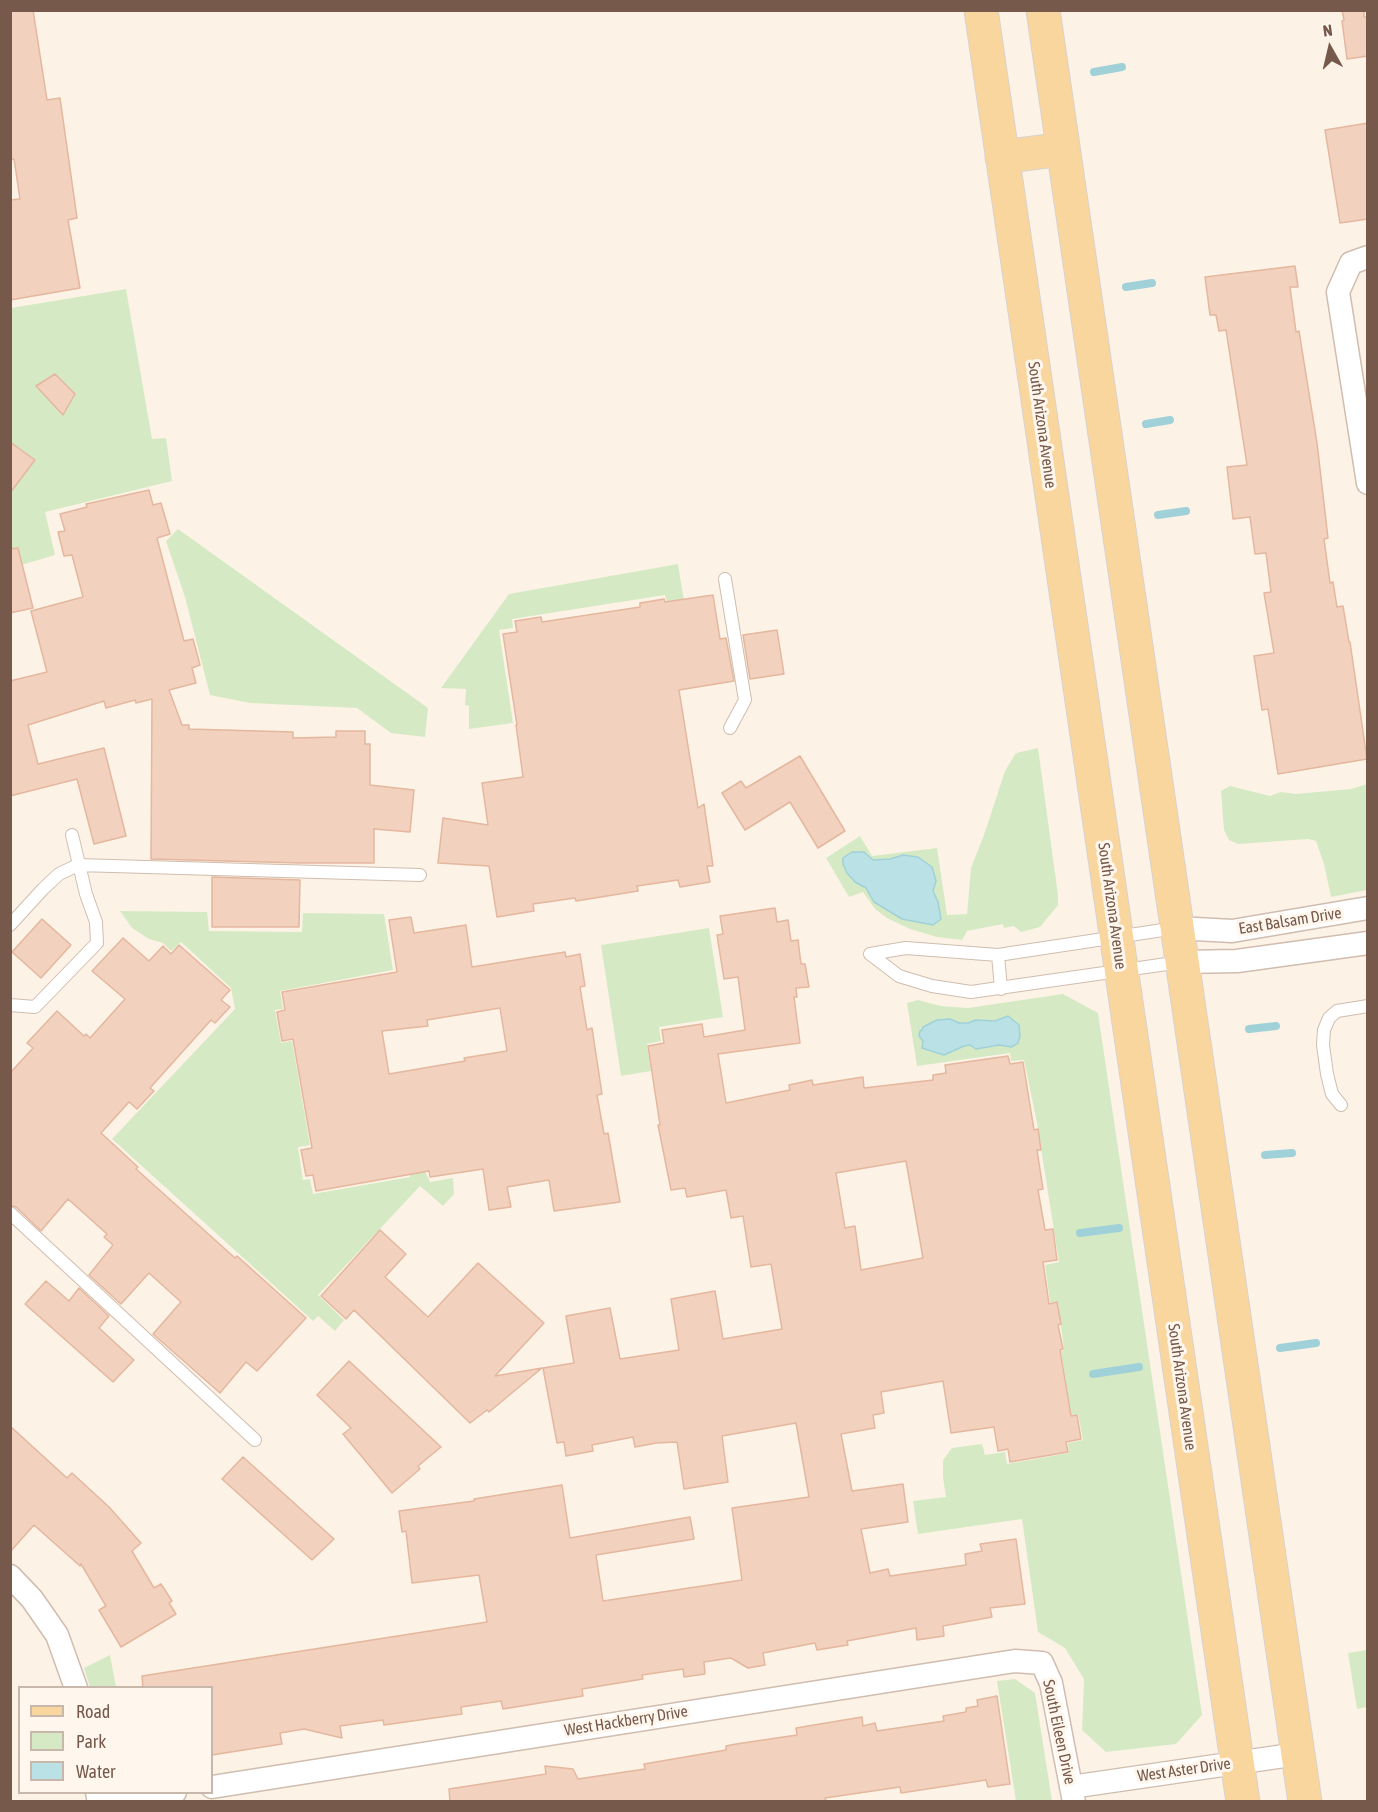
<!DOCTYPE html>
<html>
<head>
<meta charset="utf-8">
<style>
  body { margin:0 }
  #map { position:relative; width:1378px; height:1812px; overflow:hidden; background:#fcf3e6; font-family:"Asap Condensed",sans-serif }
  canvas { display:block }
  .frame { position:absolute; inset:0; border:12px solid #76594b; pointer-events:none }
  .legend { position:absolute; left:18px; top:1686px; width:195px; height:108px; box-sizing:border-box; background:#fff7ed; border:2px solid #c8b8ac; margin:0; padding:8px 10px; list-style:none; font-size:18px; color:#76594b }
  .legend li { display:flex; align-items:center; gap:12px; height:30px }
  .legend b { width:30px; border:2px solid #c8b8ac }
  .north { position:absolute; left:1300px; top:18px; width:60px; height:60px; -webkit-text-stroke:4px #fff7ed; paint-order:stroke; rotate:352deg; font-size:16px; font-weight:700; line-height:24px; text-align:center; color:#76594b }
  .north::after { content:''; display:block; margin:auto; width:21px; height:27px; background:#76594b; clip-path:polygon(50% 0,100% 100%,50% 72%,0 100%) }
</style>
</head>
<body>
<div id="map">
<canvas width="1378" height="1812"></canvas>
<div class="frame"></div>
<ul class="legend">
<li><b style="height:8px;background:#fad69f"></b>Road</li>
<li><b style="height:16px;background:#d5eac4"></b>Park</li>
<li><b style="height:16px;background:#bae1e6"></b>Water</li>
</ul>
<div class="north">N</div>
</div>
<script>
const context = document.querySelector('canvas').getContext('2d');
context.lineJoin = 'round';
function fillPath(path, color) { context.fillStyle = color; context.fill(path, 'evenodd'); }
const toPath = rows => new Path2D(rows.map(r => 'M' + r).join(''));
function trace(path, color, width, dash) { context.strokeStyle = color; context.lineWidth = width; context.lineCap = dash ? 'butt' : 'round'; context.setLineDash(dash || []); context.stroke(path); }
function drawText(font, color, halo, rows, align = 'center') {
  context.font = font + ' "Asap Condensed",sans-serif'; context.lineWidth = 6; context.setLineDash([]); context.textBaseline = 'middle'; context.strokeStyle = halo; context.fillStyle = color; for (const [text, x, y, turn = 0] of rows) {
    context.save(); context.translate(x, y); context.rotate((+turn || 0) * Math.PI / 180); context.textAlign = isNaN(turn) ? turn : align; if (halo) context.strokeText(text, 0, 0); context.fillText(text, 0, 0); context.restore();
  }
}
fillPath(toPath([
  [126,289,152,439,166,438,172,481,45,512,55,555,11,568,11,308],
  [178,529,428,708,425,737,391,733,357,708,250,703,210,695,185,597,166,541],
  [678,564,685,607,668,607,665,595,512,619,513,628,499,630,513,723,469,729,469,706,465,705,466,689,441,688,509,594],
  [1038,748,1058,895,1058,905,1040,927,1021,932,1014,926,1004,928,1003,924,967,931,962,940,937,937,910,929,887,918,875,909,863,892,849,897,826,858,860,836,872,856,937,848,947,915,967,914,971,868,984,835,1005,771,1016,753],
  [1367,784,1367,890,1331,897,1324,864,1316,841,1308,839,1238,844,1229,840,1224,830,1221,791,1230,786,1270,796,1281,792,1296,794,1351,789],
  [120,911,207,912,209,931,302,932,303,913,384,914,393,970,280,991,283,1009,275,1010,281,1043,292,1041,310,1145,298,1147,303,1180,310,1179,313,1194,410,1177,409,1172,424,1169,430,1182,453,1178,454,1194,443,1206,420,1186,318,1295,344,1320,335,1331,318,1316,313,1321,112,1139,235,1009,231,988,181,942,171,951,163,943,149,939,132,928],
  [709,928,723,1017,659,1027,661,1041,647,1044,651,1071,621,1076,601,945],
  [1063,994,1098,1013,1202,1715,1176,1744,1106,1752,1082,1730,1084,1679,1065,1648,1038,1632,1022,1519,918,1534,913,1501,946,1497,943,1477,943,1460,952,1448,982,1444,985,1455,1005,1452,1007,1464,1069,1453,1068,1443,1083,1440,1078,1414,1071,1415,1061,1351,1064,1350,1058,1302,1050,1302,1045,1265,1059,1262,1037,1123,1024,1060,1011,1061,1010,1053,917,1066,907,1003,918,1000,941,1006,968,1008],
  [1367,1650,1367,1707,1357,1709,1348,1653],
  [110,1655,116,1687,90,1687,84,1668],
  [1015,1679,1035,1693,1052,1801,1016,1801,997,1681]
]), '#d5eac4');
const water = toPath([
  [852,852,864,852,873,860,890,859,903,855,918,857,932,867,936,881,933,891,938,902,941,919,933,925,902,919,874,902,866,888,855,882,847,873,843,864,843,858,852,852],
  [1008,1016,1019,1025,1020,1036,1018,1043,1012,1047,999,1045,976,1049,970,1045,964,1046,944,1055,922,1048,923,1041,919,1036,920,1031,922,1030,923,1027,937,1020,950,1019,959,1023,968,1023,976,1020,995,1021,1008,1016]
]);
fillPath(water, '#bae1e6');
trace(water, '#a1d1d8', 1.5);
trace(toPath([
  [1094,72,1122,67],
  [1126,287,1152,283],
  [1146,424,1170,420],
  [1158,515,1186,511],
  [1249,1029,1276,1026],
  [1265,1155,1292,1153],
  [1080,1233,1119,1228],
  [1280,1348,1316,1343],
  [1093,1374,1139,1367]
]), '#a1d1d8', 8);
const building = toPath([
  [10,10,33,10,47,100,60,98,77,218,68,220,80,288,10,300,10,200,20,199,14,159,10,160,10,10],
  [1342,10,1364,10,1364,17,1368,17,1368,56,1347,59,1342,21,1344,20,1342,10],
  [1368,123,1368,219,1340,223,1325,130,1368,123],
  [1295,266,1298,287,1290,287,1296,332,1299,331,1317,443,1328,538,1324,539,1330,583,1333,582,1337,607,1343,606,1349,642,1350,642,1367,759,1278,774,1268,709,1262,710,1254,656,1274,653,1264,593,1271,592,1266,553,1255,554,1250,517,1233,519,1227,467,1247,465,1226,330,1219,331,1216,315,1210,315,1205,277,1295,266],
  [55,374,75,394,63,415,36,386,55,374],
  [10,442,35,460,10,493,10,442],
  [149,490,153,505,161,503,170,534,157,538,184,641,193,639,200,665,192,668,196,683,169,690,182,725,189,725,189,729,293,732,293,738,336,737,336,731,365,731,365,744,370,744,370,785,414,790,410,832,374,829,374,863,300,863,151,859,152,699,136,703,135,700,106,708,104,701,28,725,38,764,104,748,126,836,94,844,77,779,10,796,10,681,47,672,31,611,83,597,72,555,64,556,58,532,65,531,60,514,87,507,86,504,149,490],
  [18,548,33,608,10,613,10,549,18,548],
  [713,595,720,639,726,638,734,681,679,690,698,808,704,804,713,866,707,866,710,882,680,887,678,880,637,886,638,891,576,901,575,898,533,904,534,911,497,917,489,866,438,863,443,818,488,825,482,783,523,777,516,725,517,725,503,634,517,632,515,621,541,617,542,622,640,607,640,603,664,599,665,602,713,595],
  [777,630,784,674,750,679,743,635,777,630],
  [800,756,845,831,818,848,790,802,745,830,722,793,741,781,746,788,800,756],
  [212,877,300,880,299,927,212,927,212,877],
  [775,908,777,922,788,920,791,941,798,940,801,964,805,964,809,987,796,988,797,997,794,997,800,1043,718,1054,726,1103,790,1090,789,1085,812,1080,813,1085,863,1077,864,1088,933,1080,933,1075,946,1073,945,1065,1008,1056,1010,1064,1023,1062,1034,1130,1038,1129,1041,1150,1037,1150,1043,1189,1038,1190,1045,1230,1053,1229,1057,1260,1043,1262,1049,1304,1057,1302,1061,1324,1058,1325,1063,1349,1060,1350,1071,1416,1077,1415,1081,1439,1066,1442,1068,1452,1010,1462,1008,1449,998,1451,994,1427,951,1433,943,1381,881,1392,884,1413,873,1415,875,1428,841,1434,852,1491,903,1484,908,1522,861,1529,870,1573,888,1569,890,1576,966,1565,965,1554,982,1551,980,1544,1016,1539,1025,1604,990,1608,992,1617,943,1626,944,1636,917,1640,916,1628,847,1641,848,1645,817,1650,815,1643,763,1653,765,1665,748,1668,731,1658,704,1662,705,1674,684,1677,683,1669,642,1675,643,1679,582,1689,583,1696,503,1709,501,1701,461,1707,462,1714,384,1725,383,1720,340,1726,342,1738,304,1729,280,1733,282,1744,212,1755,212,1688,143,1688,142,1676,487,1622,479,1575,412,1583,406,1531,402,1532,399,1511,474,1501,474,1499,562,1485,570,1538,690,1517,694,1539,596,1555,603,1601,742,1580,732,1508,809,1497,796,1423,722,1436,728,1482,684,1489,677,1442,656,1443,635,1447,633,1437,592,1445,593,1451,566,1456,564,1442,557,1443,543,1368,574,1363,566,1316,610,1308,620,1359,679,1350,671,1299,715,1291,723,1339,782,1329,771,1264,751,1267,743,1216,731,1218,726,1190,687,1197,685,1188,671,1190,658,1125,660,1125,648,1046,664,1043,662,1030,702,1024,704,1037,745,1030,738,977,724,979,717,935,723,934,720,916,775,908],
  [906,1161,923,1258,861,1270,855,1226,845,1228,836,1173,906,1161],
  [411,917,414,933,466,925,472,967,565,952,566,957,580,954,585,986,580,987,587,1030,592,1028,602,1094,597,1095,604,1134,608,1133,620,1202,554,1211,549,1180,507,1187,511,1207,489,1210,483,1169,430,1177,429,1171,316,1191,313,1175,306,1176,301,1150,312,1148,293,1039,282,1041,277,1012,285,1010,282,992,397,972,389,920,411,917],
  [500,1008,507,1051,464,1058,465,1061,389,1074,382,1031,428,1026,427,1020,500,1008],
  [42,919,71,945,41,978,12,952,42,919],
  [123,938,149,961,163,946,171,954,179,945,230,990,221,1000,230,1007,215,1023,211,1020,150,1088,154,1091,137,1109,129,1102,101,1133,138,1167,136,1169,235,1258,237,1256,306,1318,257,1371,246,1362,220,1393,153,1334,181,1302,149,1273,121,1304,89,1275,113,1245,104,1237,107,1234,68,1199,41,1231,16,1207,10,1205,10,1073,33,1048,27,1043,57,1011,84,1036,86,1034,90,1038,125,999,92,971,123,938],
  [380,1230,406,1254,385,1277,428,1317,478,1263,544,1323,495,1376,542,1368,489,1412,487,1410,470,1423,354,1310,346,1319,321,1296,380,1230],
  [46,1281,69,1301,79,1288,109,1316,99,1328,134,1360,113,1382,25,1304,46,1281],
  [349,1361,441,1447,418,1466,420,1469,392,1493,343,1434,351,1428,317,1395,349,1361],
  [10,1426,67,1478,72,1473,109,1507,141,1543,132,1551,154,1588,161,1584,172,1601,169,1603,176,1614,121,1647,99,1610,106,1606,81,1564,80,1566,34,1525,10,1552,10,1426],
  [243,1457,334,1539,312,1560,222,1479,243,1457],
  [997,1696,1010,1784,988,1787,986,1780,901,1793,900,1787,825,1798,826,1802,450,1802,449,1789,546,1774,545,1766,573,1769,578,1779,645,1769,644,1764,726,1750,726,1746,736,1744,797,1735,796,1728,862,1717,863,1726,875,1723,877,1731,944,1721,943,1716,966,1712,966,1708,978,1706,977,1700,997,1696]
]);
fillPath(building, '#f2d1be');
trace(building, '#e4b79e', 1.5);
const lane = toPath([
  [725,579,745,700,730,728],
  [10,925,43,889,59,874,78,865,420,875],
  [870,954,899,976,932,986,971,992,1181,962],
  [870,954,906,948,998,955,1176,928],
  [998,955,1001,989],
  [10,1005,35,1007,97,943,96,922,86,894,72,835],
  [1341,1105,1332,1094,1327,1074,1323,1045,1324,1030,1329,1018,1337,1011,1368,1006],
  [10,1213,255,1440]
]);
const street = toPath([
  [1368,257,1351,263,1338,292,1368,483],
  [1177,928,1232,931,1368,908],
  [1182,962,1237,961,1368,943],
  [10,1576,32,1599,57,1635,76,1688],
  [212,1787,1015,1661,1042,1663,1051,1683,1074,1802],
  [1071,1787,1298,1754],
  [97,1792,99,1802],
  [116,1802,175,1792]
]);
const primary = toPath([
  [981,10,1243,1802],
  [1043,10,1305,1802],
  [1002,157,1063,149]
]);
trace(lane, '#d0bdaf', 14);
trace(street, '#d0bdaf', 25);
trace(primary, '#d9d1cd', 35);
trace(lane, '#fff', 12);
trace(street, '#fff', 22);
trace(primary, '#fad69f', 33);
drawText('16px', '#76594b', '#fff7ed', [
  ["South Arizona Avenue",1042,425,82],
  ["South Arizona Avenue",1112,906,82],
  ["East Balsam Drive",1290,921,-9],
  ["South Arizona Avenue",1182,1387,82],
  ["West Hackberry Drive",626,1721,-9],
  ["South Eileen Drive",1059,1732,78],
  ["West Aster Drive",1184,1770,-8]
]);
</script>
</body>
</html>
